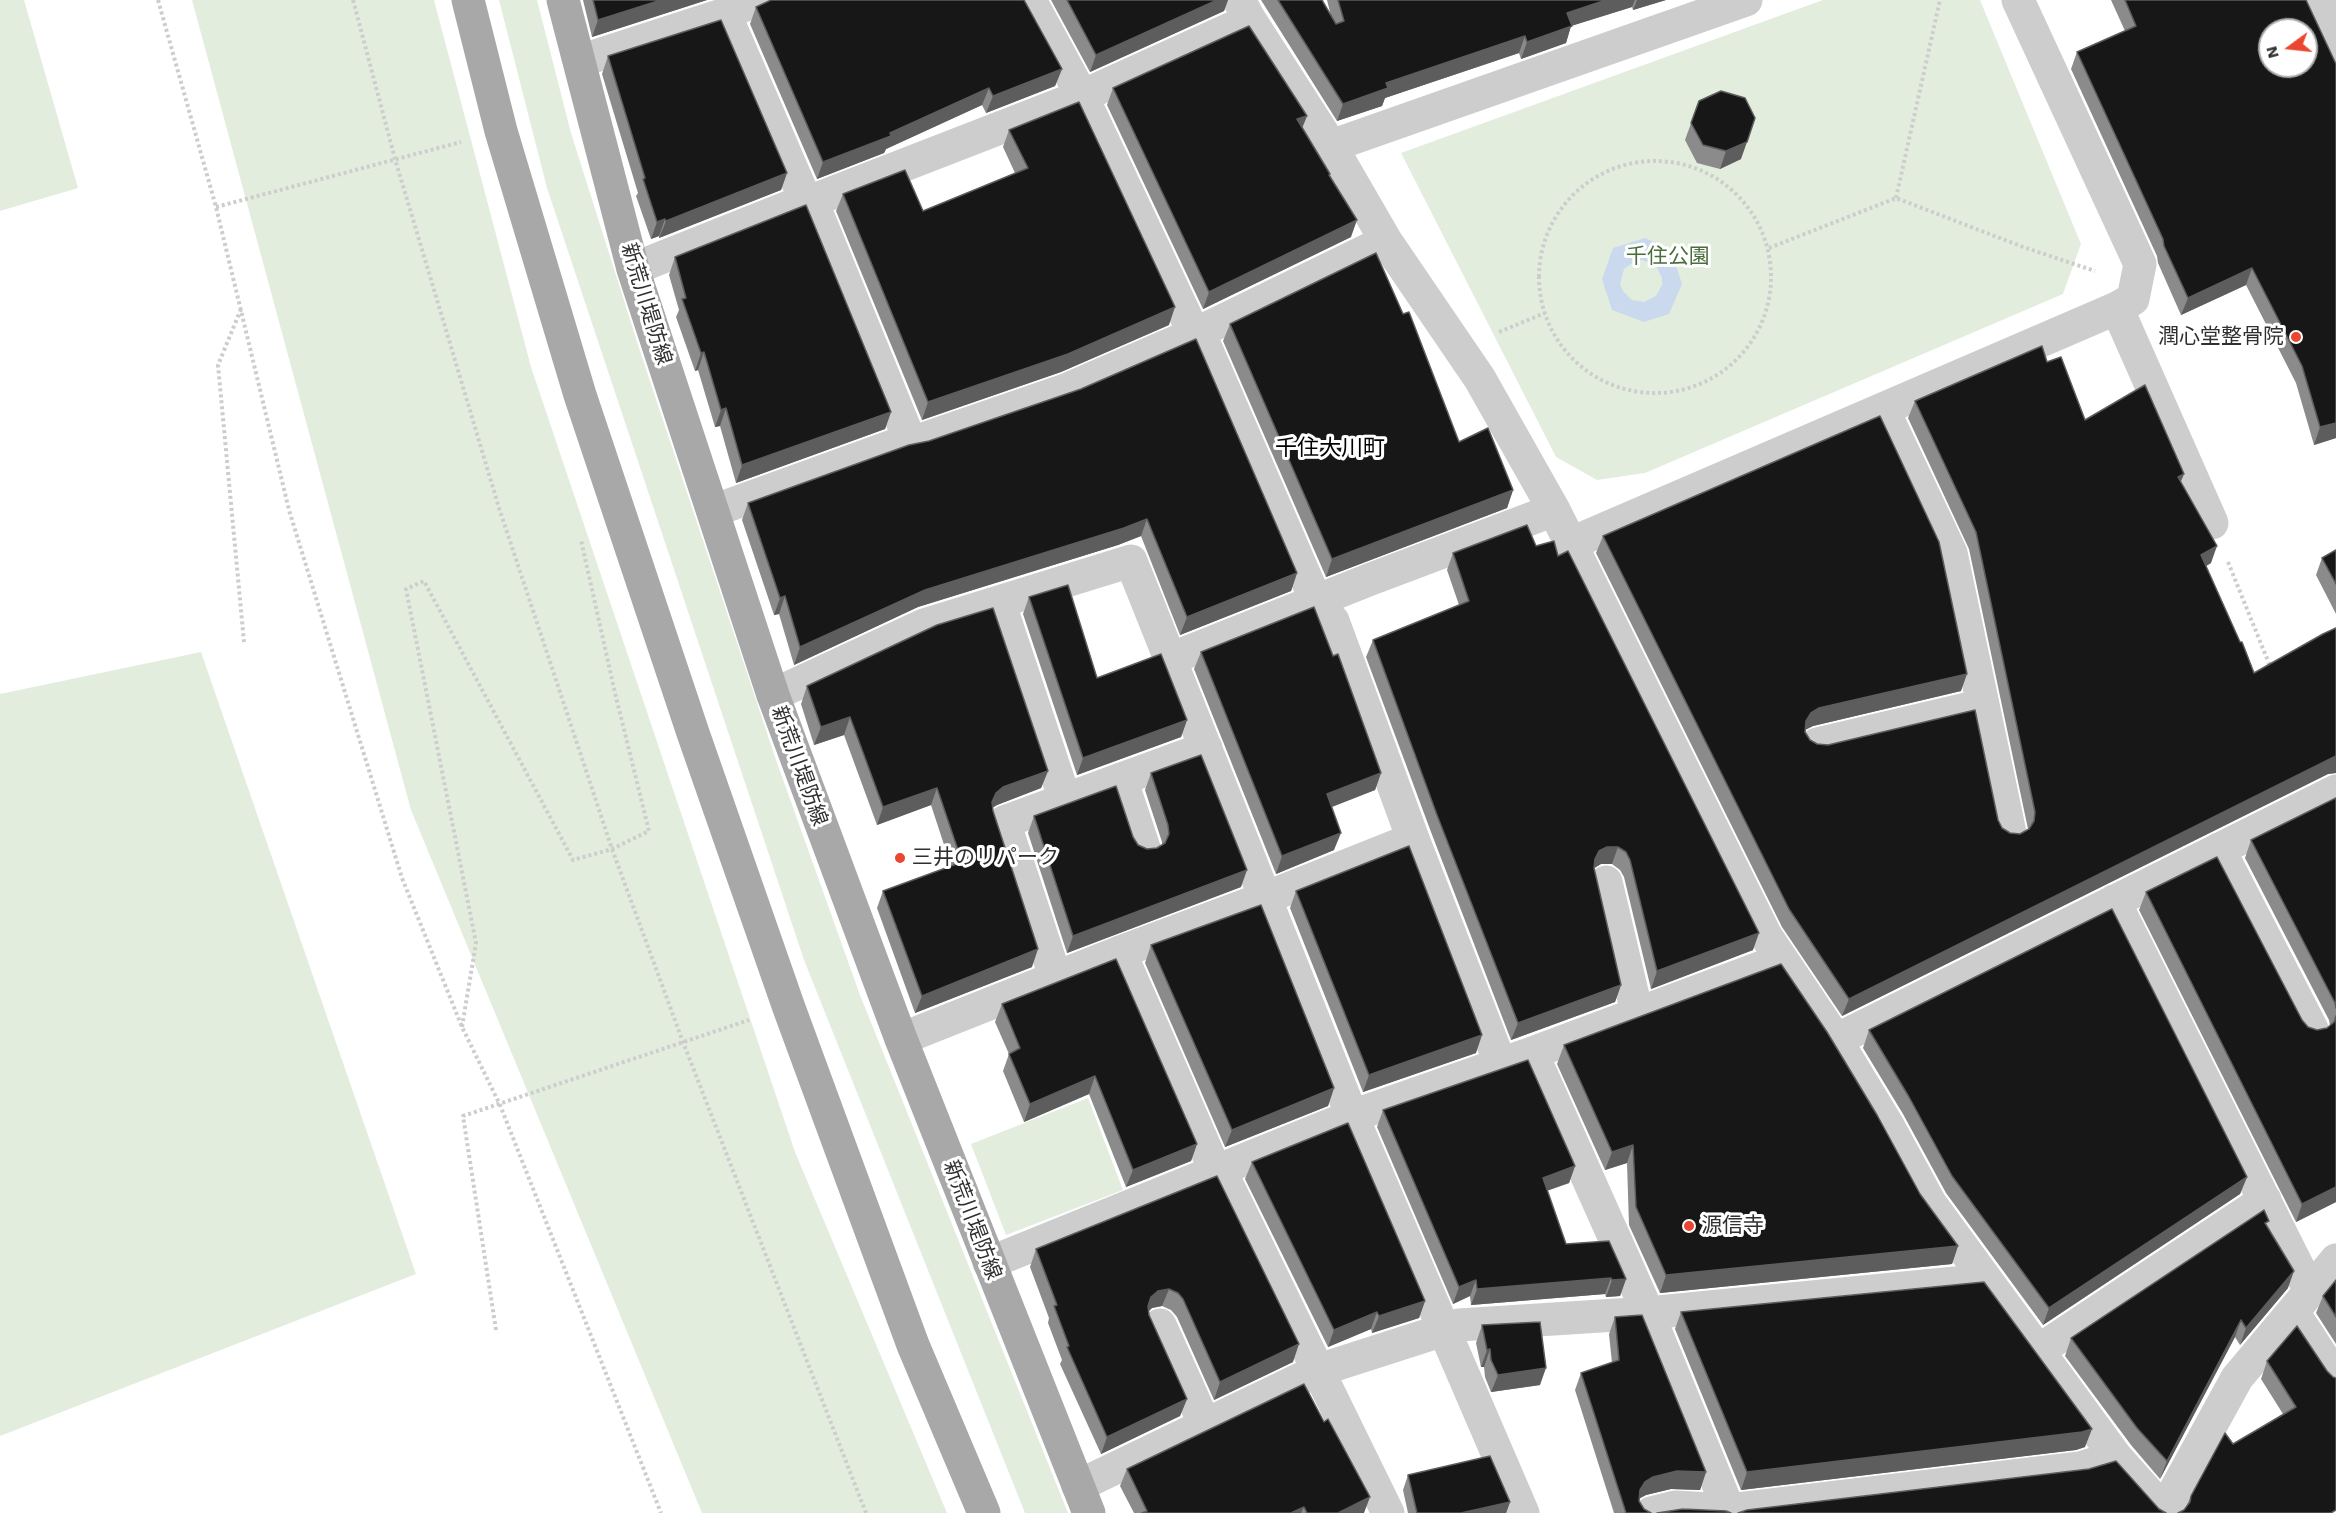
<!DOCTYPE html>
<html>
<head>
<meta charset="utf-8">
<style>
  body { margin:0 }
  #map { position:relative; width:2336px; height:1513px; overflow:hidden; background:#fff; font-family:"Work Sans",sans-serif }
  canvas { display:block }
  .north { position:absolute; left:2258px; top:18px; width:60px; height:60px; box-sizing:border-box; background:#fff; border:2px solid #acacac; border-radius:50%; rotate:255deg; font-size:16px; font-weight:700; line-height:24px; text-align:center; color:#303030 }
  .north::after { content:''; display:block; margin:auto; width:21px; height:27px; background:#ea4630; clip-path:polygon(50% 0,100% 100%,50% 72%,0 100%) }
</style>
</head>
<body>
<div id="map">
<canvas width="2336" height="1513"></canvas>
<div class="north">N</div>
</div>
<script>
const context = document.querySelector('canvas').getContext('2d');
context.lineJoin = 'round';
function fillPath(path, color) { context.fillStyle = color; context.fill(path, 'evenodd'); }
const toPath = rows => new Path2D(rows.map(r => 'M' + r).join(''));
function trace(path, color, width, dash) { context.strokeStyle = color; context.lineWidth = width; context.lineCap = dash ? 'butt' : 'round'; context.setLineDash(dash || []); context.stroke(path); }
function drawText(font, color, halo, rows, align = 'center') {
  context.font = font + ' "Work Sans","Noto Sans JP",sans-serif'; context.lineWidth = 6; context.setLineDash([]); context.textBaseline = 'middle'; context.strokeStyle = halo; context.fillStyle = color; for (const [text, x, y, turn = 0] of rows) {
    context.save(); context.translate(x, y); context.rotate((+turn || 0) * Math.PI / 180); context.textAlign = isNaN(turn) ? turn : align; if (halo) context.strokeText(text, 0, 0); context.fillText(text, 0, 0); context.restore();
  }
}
fillPath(toPath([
  [0,0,24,0,78,188,0,211],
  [192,0,434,0,531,367,795,1152,947,1513,702,1513,411,810],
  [499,0,537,0,571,133,640,351,775,757,860,995,1068,1513,1025,1513,804,960,547,188],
  [1823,0,1980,0,2081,244,2063,294,1645,473,1597,480,1556,457,1401,153],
  [201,652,416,1274,0,1436,0,694],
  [1088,1098,1123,1190,1006,1235,971,1144]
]), '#e3edde');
fillPath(toPath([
  [1645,238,1671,250,1682,284,1669,314,1644,322,1612,310,1602,279,1613,248],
  [1642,260,1656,266,1662,278,1662,285,1656,296,1644,302,1632,300,1623,291,1620,284,1624,269,1635,261]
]), '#cad9ed');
trace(toPath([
  [158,0,216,207,289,510,402,878,462,1027,500,1105,661,1513],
  [353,0,395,159,499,508,612,849,683,1042,866,1513],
  '1539 277a116 116 0 1 1 232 0a116 116 0 1 1-232 0Z',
  [1896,198,1940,0],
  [216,207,461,142],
  [1769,248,1896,198,2023,247,2095,271],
  [241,309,218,365,244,642],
  [1499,332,1545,313],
  [2228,562,2270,666],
  [462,1027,476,943,406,589,424,581,573,860,612,849,649,831,615,693,581,540],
  [496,1330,463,1116,749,1020]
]), '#cdcdcd', 4, [3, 3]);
trace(toPath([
  [1030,0,1082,96,1189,323,1199,332,1316,601,1333,621,1413,839,1500,1063],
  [1239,0,1250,20,1331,146,1386,241,1480,379,1554,510,1766,936,1836,1040,1887,1124,1930,1203,2116,1457,2166,1513],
  [2320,0,2336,45],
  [725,14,801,190,818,216,910,441],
  [580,61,725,14,757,0],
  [1331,146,1746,0],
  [633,269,796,204,809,202,1082,96,1250,20],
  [2117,308,2212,523],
  [1883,409,1951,553,2010,833],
  [713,511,898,444,917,441,1068,389,1199,332,1386,241],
  [1572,543,2117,308,2133,299,2140,264,2018,0],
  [999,602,1065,800],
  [1170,659,1371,579,1554,510],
  [773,695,924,625,1131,561,1352,1116,1523,1513],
  [1817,744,1983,705],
  [1121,779,1144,848],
  [2219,849,2312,1029],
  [1606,882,1637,1013],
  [2114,901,2310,1291],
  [1120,952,1211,1161,1220,1170,1388,1513],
  [1056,979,1004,822,1206,748],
  [901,1039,1120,952,1265,898,1413,839],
  [1836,1040,2336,791],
  [1532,1053,1648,1313,1730,1513],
  [989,1263,1352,1116,1532,1053,1781,960],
  [2293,1312,2336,1378],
  [1160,1325,1205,1425],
  [2038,1351,2265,1200],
  [1078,1486,1319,1370,1459,1325,1648,1313,1986,1280],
  [2164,1511,2237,1378,2336,1260],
  [1651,1513,1675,1507,1729,1510,2080,1468,2116,1457]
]), '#cdcdcd', 33);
trace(toPath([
  [468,0,501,131,580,395,693,733,789,1008,913,1345,984,1513],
  [563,0,633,269,773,695,901,1039,1089,1513]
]), '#a8a8a8', 33);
fillPath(toPath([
  [583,0,707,0,592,37],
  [1051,0,1228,0,1224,11,1090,72],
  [1261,0,1322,0,1331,16,1327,0,1666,0,1633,10,1632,7,1571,26,1566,43,1521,59,1519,53,1385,98,1382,106,1337,121],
  [2111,0,2306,0,2336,438,2314,445,2296,383,2246,285,2181,315,2158,263,2157,256,2071,69,2077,52,2125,31],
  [756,7,1062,69,1055,86,986,113,982,105,886,149,884,153,817,179,750,24],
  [608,56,787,173,781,190,659,238,659,236,651,239,636,196,638,193,602,74],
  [1113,88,1307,116,1302,128,1330,176,1351,237,1203,309,1107,105],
  [1699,101,1741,159,1720,169,1697,163,1685,140],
  [1009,130,1169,325,1061,372,922,420,836,211,843,194,923,211,1015,173,1003,147],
  [675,257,891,412,885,429,736,483,720,426,715,427,698,370,695,371,676,317,679,310,669,275],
  [1230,324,1459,442,1513,490,1507,508,1326,577,1223,341],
  [2047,362,2085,420,2181,482,2211,563,2206,566,2254,673,2336,628,2336,773,2328,774,1842,1016,1782,927,1596,553,1603,536,1961,691,1813,726,1805,730,1805,732,1810,740,1817,744,1998,820,2002,828,2010,833,2020,834,2028,829,1969,549,1908,418,1915,401],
  [1081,389,1297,573,1291,591,1180,635,1141,536,1118,545,918,607,794,665,779,614,774,615,742,520,748,503],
  [1536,546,1558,556,1753,950,1651,989,1624,877,1620,870,1612,864,1601,864,1594,868,1621,985,1615,1002,1511,1040,1431,832,1366,657,1373,640,1459,605,1447,570,1453,553],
  [2336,550,2336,614,2316,575,2322,558],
  [1029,597,1097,678,1187,720,1181,737,1077,775,1023,614],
  [1201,652,1333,656,1381,773,1375,790,1332,807,1334,850,1276,874,1194,669],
  [807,686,1048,771,1041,788,997,805,992,808,1032,967,915,1013,877,908,883,891,951,866,931,805,877,825,844,735,814,745,801,704],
  [1151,773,1241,887,1067,953,1028,833,1034,816,1133,837,1138,845,1147,849,1157,848,1162,845,1162,842,1145,790],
  [2336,798,2336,1202,2296,1222,2139,910,2146,892,2302,1020,2308,1027,2317,1030,2327,1028,2330,1026,2329,1020,2245,858,2251,840],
  [1296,891,1476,1053,1363,1092,1290,908],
  [1151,945,1334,1088,1328,1106,1225,1147,1145,963],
  [1002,1004,1197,1144,1191,1161,1126,1187,1089,1094,1024,1122,1003,1071,1009,1054,995,1022],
  [1869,1030,2247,1177,2240,1194,2043,1325,1946,1193,1903,1114,1863,1048],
  [1564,1045,1920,1194,1958,1246,1952,1264,1660,1293,1629,1225,1627,1163,1605,1170,1557,1064],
  [1383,1110,1575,1166,1569,1183,1547,1191,1566,1244,1626,1279,1620,1296,1606,1297,1605,1294,1471,1305,1470,1296,1453,1304,1377,1127],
  [1252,1162,1425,1301,1419,1318,1372,1333,1371,1329,1328,1347,1245,1179],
  [1217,1176,1293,1362,1214,1400,1177,1317,1171,1310,1162,1306,1152,1308,1148,1311,1149,1315,1187,1399,1180,1416,1101,1454,1060,1364,1062,1360,1048,1323,1049,1318,1030,1267,1036,1249],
  [2267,1226,2288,1288,2240,1345,2235,1337,2160,1479,2131,1445,2065,1356,2071,1338],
  [2336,1280,2336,1344,2316,1313,2323,1296],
  [1681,1312,2085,1447,2076,1450,1741,1490,1675,1329],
  [1615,1317,1706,1472,1700,1490,1671,1489,1646,1495,1639,1499,1639,1501,1644,1509,1651,1513,1614,1513,1575,1390,1581,1373,1612,1363,1609,1334],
  [1482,1325,1540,1385,1491,1392,1485,1377,1484,1367,1481,1367,1476,1343],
  [2267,1361,2327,1371,2333,1377,2184,1510,2191,1496,2233,1444,2283,1414,2261,1379],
  [1127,1469,1364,1513,1134,1513,1120,1486],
  [1408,1475,1510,1502,1506,1513,1408,1513,1403,1490]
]), '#8b8b8b');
fillPath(toPath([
  [661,0,707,0,592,37,598,20],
  [1217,0,1228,0,1224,11,1090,72,1096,55],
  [1606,0,1635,0,1632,7,1571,26,1566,43,1521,59,1527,42,1567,13],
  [1637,0,1666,0,1633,10],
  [1525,36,1519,53,1385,98,1382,106,1337,121,1343,104,1386,83],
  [1062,69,1055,86,986,113,993,96],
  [989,88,982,105,886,149,884,153,817,179,823,162,890,133],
  [1307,116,1300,133,1297,119],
  [1747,142,1741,159,1720,169,1726,151],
  [787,173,781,190,659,238,666,221],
  [665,219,659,236,651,239,657,222],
  [1357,220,1351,237,1203,309,1209,292],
  [2252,268,2246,285,2181,315,2188,298],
  [1175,307,1169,325,1061,372,922,420,928,402],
  [704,352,698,370,695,371,701,353],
  [726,408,720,426,715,427,721,410],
  [891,412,885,429,736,483,742,465],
  [2336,423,2336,438,2314,445,2320,427],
  [2184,474,2177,491,2178,477],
  [1513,490,1507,508,1326,577,1332,559],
  [1147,519,1141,536,1118,545,918,607,794,665,800,647,925,590],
  [2217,546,2211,563,2195,573,2201,555],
  [1297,573,1291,591,1180,635,1187,617],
  [785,596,779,614,774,615,780,598],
  [1967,674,1961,691,1813,726,1805,730,1806,721,1811,713,1819,708],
  [850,717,844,735,814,745,821,727],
  [1187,720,1181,737,1077,775,1083,758],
  [2336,756,2336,773,2328,774,1842,1016,1849,999],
  [1048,771,1041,788,997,805,989,810,986,819,996,793,1003,787],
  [1381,773,1375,790,1321,811,1327,794],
  [937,788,931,805,877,825,883,807],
  [1341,833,1334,850,1276,874,1282,856],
  [1607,847,1618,847,1612,864,1601,864,1593,869,1595,859,1599,851],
  [1247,870,1241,887,1067,953,1073,936],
  [1759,933,1753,950,1651,989,1657,971],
  [1038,949,1032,967,915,1013,922,996],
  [1621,985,1615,1002,1511,1040,1518,1023],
  [1482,1035,1476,1053,1363,1092,1369,1075],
  [1095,1076,1089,1094,1024,1122,1030,1104],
  [1334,1088,1328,1106,1225,1147,1232,1130],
  [1197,1144,1191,1161,1126,1187,1133,1170],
  [1633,1145,1627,1163,1605,1170,1612,1152],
  [1575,1166,1569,1183,1537,1194,1543,1178],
  [2247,1177,2240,1194,2043,1325,2049,1308],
  [2336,1187,2336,1202,2296,1222,2302,1204],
  [1958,1246,1952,1264,1660,1293,1666,1275],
  [2294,1271,2288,1288,2240,1345,2246,1328],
  [1611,1278,1605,1294,1471,1305,1477,1289],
  [1626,1279,1620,1296,1606,1297,1612,1280],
  [1476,1280,1470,1296,1453,1304,1459,1287],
  [1169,1289,1162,1306,1152,1308,1145,1315,1151,1297,1158,1291],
  [1425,1301,1419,1318,1372,1333,1379,1316],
  [1377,1312,1371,1329,1328,1347,1334,1330],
  [2241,1320,2235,1337,2160,1479,2167,1461],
  [1299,1344,1293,1362,1214,1400,1220,1382],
  [1490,1349,1484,1367,1481,1367,1487,1350],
  [1546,1368,1540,1385,1491,1392,1498,1375],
  [1187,1399,1180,1416,1101,1454,1107,1437],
  [2092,1429,2085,1447,2076,1450,1741,1490,1747,1472],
  [1677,1471,1706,1472,1700,1490,1671,1489,1646,1495,1638,1499,1640,1490,1645,1482,1653,1477],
  [1370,1497,1364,1513,1338,1513],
  [1510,1502,1506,1513,1461,1513],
  [1304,1507,1301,1513,1291,1513]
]), '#5d5d5d');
const building = toPath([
  [593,0,661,0,598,20,593,0],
  [771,0,1024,0,1062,69,993,96,989,88,890,133,891,136,823,162,756,7,771,0],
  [1067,0,1217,0,1096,55,1067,0],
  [1278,0,1322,0,1336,24,1344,21,1338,0,1606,0,1567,13,1572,26,1527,42,1525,36,1386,83,1388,88,1343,104,1278,0],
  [2125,0,2306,0,2336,64,2336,423,2320,427,2302,366,2252,268,2188,298,2164,246,2163,239,2077,52,2136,26,2125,0],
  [2270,30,2306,30,2306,66,2270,66,2270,30],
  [721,20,787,173,666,221,665,219,657,222,643,179,645,178,608,56,721,20],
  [1249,26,1307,116,1297,119,1330,174,1329,175,1357,220,1209,292,1113,88,1249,26],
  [1721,91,1745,98,1755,118,1747,142,1726,151,1703,145,1691,123,1699,101,1721,91],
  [1079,102,1175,307,1068,354,928,402,843,194,905,170,923,211,1028,168,1009,130,1079,102],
  [806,205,891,412,742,465,726,408,721,410,704,352,701,353,682,299,686,298,675,257,806,205],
  [1376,253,1403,314,1409,312,1459,442,1488,428,1513,490,1332,559,1230,324,1376,253],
  [1196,339,1297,573,1187,617,1147,519,1124,528,925,590,800,647,785,596,780,598,748,503,909,445,929,441,1081,389,1196,339],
  [2042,346,2047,362,2061,357,2085,420,2145,385,2184,474,2178,477,2217,546,2201,555,2240,642,2242,642,2254,673,2323,634,2336,628,2336,756,1849,999,1789,909,1603,536,1880,416,1939,542,1967,674,1819,708,1811,713,1806,721,1805,732,1810,740,1817,744,1828,745,1975,710,1998,820,2002,828,2010,833,2020,834,2029,829,2034,821,2035,812,1976,532,1915,401,2042,346],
  [1527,525,1536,546,1554,541,1558,556,1568,551,1759,933,1657,971,1630,860,1626,852,1618,847,1607,847,1599,851,1595,859,1594,868,1621,985,1518,1023,1437,815,1373,640,1469,601,1453,553,1527,525],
  [2336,550,2336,584,2322,558,2336,550],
  [1068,585,1097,678,1161,654,1187,720,1083,758,1029,597,1068,585],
  [1314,607,1333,656,1338,654,1381,773,1327,794,1341,833,1282,856,1201,652,1314,607],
  [993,608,1048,771,1003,787,996,793,992,802,993,811,1038,949,922,996,883,891,962,862,937,788,883,807,850,717,821,727,807,686,937,625,993,608],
  [1201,755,1247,870,1073,936,1034,816,1116,786,1133,837,1138,845,1147,849,1157,848,1165,843,1169,834,1168,825,1151,773,1201,755],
  [2336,798,2336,1008,2335,1003,2251,840,2336,798],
  [1409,846,1482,1035,1369,1075,1296,891,1409,846],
  [2217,857,2302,1020,2308,1027,2317,1030,2327,1028,2334,1022,2336,1016,2336,1187,2302,1204,2146,892,2217,857],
  [1261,905,1334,1088,1232,1130,1151,945,1261,905],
  [2112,909,2247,1177,2049,1308,1952,1176,1909,1097,1869,1030,2112,909],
  [1116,959,1197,1144,1133,1170,1095,1076,1030,1104,1009,1054,1020,1048,1002,1004,1116,959],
  [1781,964,1827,1032,1877,1115,1920,1194,1958,1246,1666,1275,1636,1207,1633,1145,1612,1152,1564,1045,1781,964],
  [1528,1060,1575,1166,1543,1178,1566,1244,1609,1241,1626,1279,1612,1280,1611,1278,1477,1289,1476,1280,1459,1287,1383,1110,1528,1060],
  [1348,1123,1425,1301,1379,1316,1377,1312,1334,1330,1252,1162,1348,1123],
  [1217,1176,1299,1344,1220,1382,1183,1299,1178,1293,1169,1289,1158,1291,1151,1297,1148,1306,1149,1315,1187,1399,1107,1437,1067,1347,1069,1346,1054,1306,1057,1305,1036,1249,1217,1176],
  [2264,1210,2269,1221,2265,1223,2294,1271,2246,1328,2241,1320,2167,1461,2137,1428,2071,1338,2264,1210],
  [2336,1280,2336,1317,2323,1296,2336,1280],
  [1984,1282,2092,1429,2082,1432,1747,1472,1681,1312,1984,1282],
  [1642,1315,1706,1472,1677,1471,1653,1477,1645,1482,1640,1490,1639,1501,1644,1509,1651,1513,1626,1513,1581,1373,1619,1360,1615,1317,1642,1315],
  [1540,1322,1546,1368,1498,1375,1491,1360,1490,1349,1487,1350,1482,1325,1540,1322],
  [2297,1326,2327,1371,2333,1377,2336,1378,2336,1510,2331,1513,2178,1513,2184,1510,2190,1502,2191,1496,2225,1433,2233,1444,2296,1407,2267,1361,2297,1326],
  [1304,1384,1324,1422,1328,1419,1370,1497,1338,1513,1307,1513,1304,1507,1291,1513,1142,1513,1147,1511,1127,1469,1304,1384],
  [1490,1456,1510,1502,1461,1513,1417,1513,1408,1475,1490,1456],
  [2116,1461,2159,1509,2166,1513,1738,1513,1747,1510,2089,1469,2116,1461],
  [1683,1509,1726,1511,1731,1513,1657,1513,1683,1509]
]);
fillPath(building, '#171717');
trace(building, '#5d5d5d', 1.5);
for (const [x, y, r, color] of [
  [2296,337,6,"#ea4630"],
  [900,858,6,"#ea4630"],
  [1689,1226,6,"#ea4630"]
]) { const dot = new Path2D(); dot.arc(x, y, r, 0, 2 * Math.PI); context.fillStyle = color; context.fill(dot); trace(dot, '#fff', 2); }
drawText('21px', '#496e3c', '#fff', [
  ["千住公園",1668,257]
]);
drawText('21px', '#303030', '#fff', [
  ["新荒川堤防線",646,304,73],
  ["新荒川堤防線",799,766,70],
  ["新荒川堤防線",972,1220,69]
]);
drawText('21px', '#303030', '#fff', [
  ["潤心堂整骨院",2284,337,"right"],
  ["三井のリパーク",912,858],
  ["源信寺",1701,1226]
], 'left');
drawText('22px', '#000', '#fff', [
  ["千住大川町",1330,449]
]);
</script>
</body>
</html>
